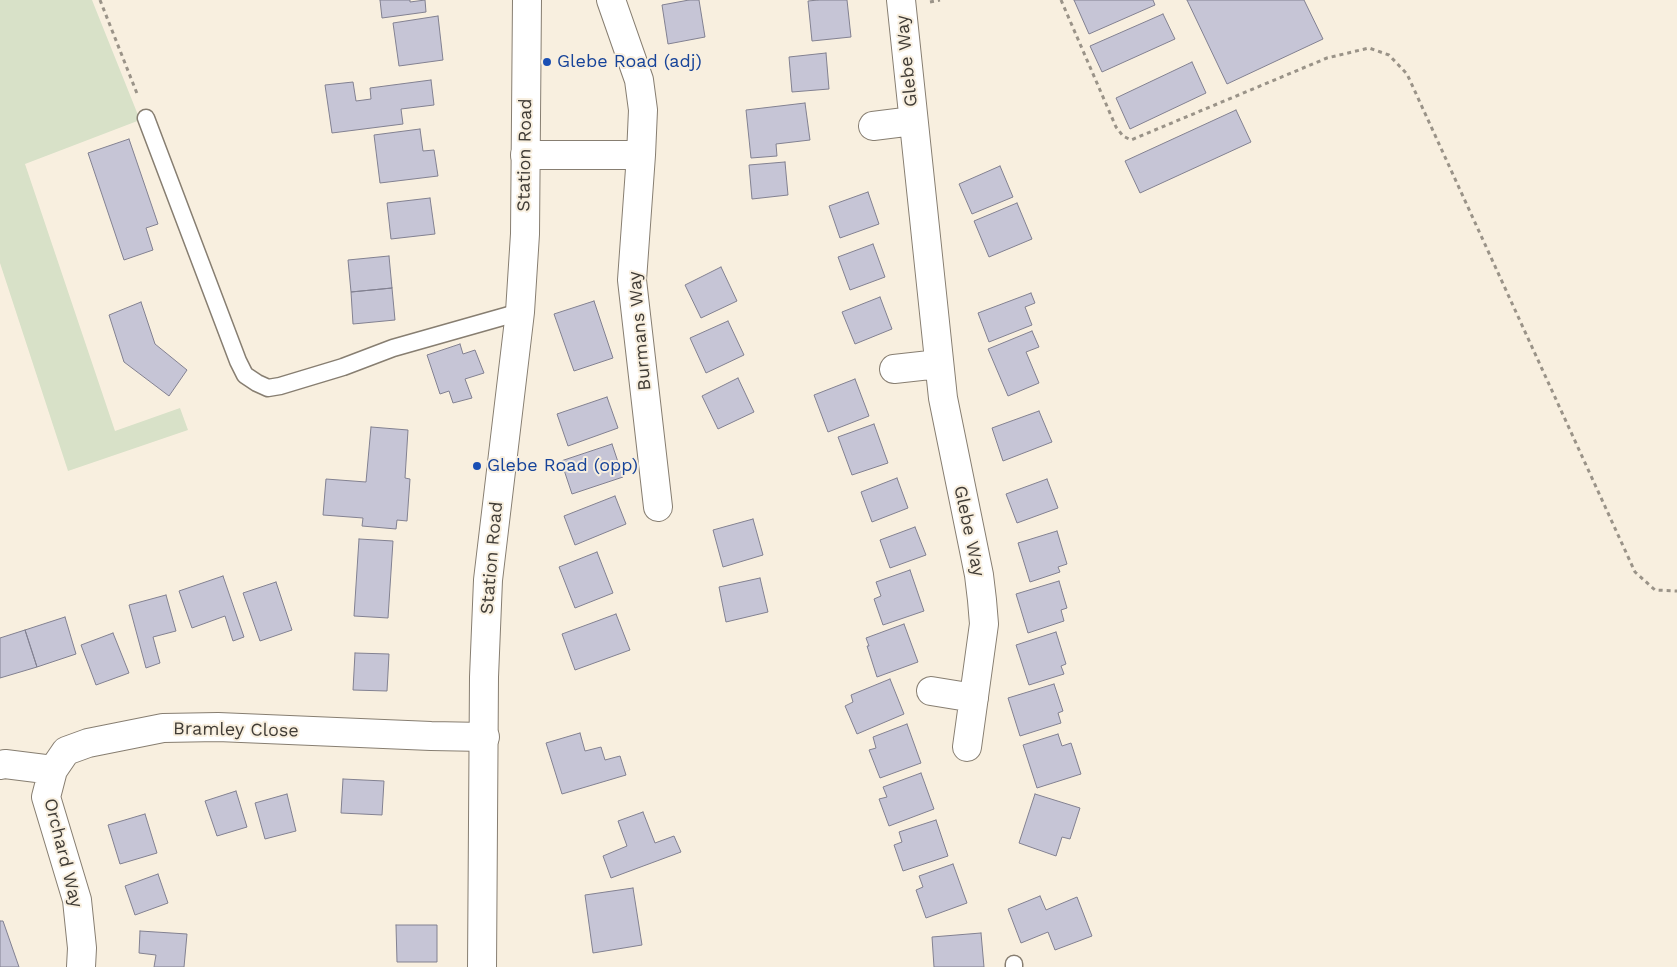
<!DOCTYPE html>
<html>
<head>
<meta charset="utf-8">
<style>
  body { margin:0 }
  canvas { display:block; background:#f8efdf }
</style>
</head>
<body>
<canvas width="1677" height="967"></canvas>
<script>
const context = document.querySelector('canvas').getContext('2d');
context.lineJoin = 'round';
function fillPath(path, color) { context.fillStyle = color; context.fill(path, 'evenodd'); }
const toPath = rows => new Path2D(rows.map(r => 'M' + r).join(''));
function trace(path, color, width, dash) { context.strokeStyle = color; context.lineWidth = width; context.lineCap = dash ? 'butt' : 'round'; context.setLineDash(dash || []); context.stroke(path); }
function drawText(font, color, halo, rows, align = 'center') {
  context.font = font + ' "Work Sans",sans-serif'; context.lineWidth = 4; context.setLineDash([]); context.textBaseline = 'middle'; context.strokeStyle = halo; context.fillStyle = color; for (const [text, x, y, turn = 0] of rows) {
    context.save(); context.translate(x, y); context.rotate((+turn || 0) * Math.PI / 180); context.textAlign = isNaN(turn) ? turn : align; if (halo) context.strokeText(text, 0, 0); context.fillText(text, 0, 0); context.restore();
  }
}
fillPath(toPath([
  [0,0,92,0,140,120,25,164,115,431,180,408,188,430,68,471,0,263]
]), '#d8e1c8');
const building = toPath([
  [380,0,410,0,410,2,425,0,426,12,382,18,380,0],
  [689,0,699,0,705,37,668,44,662,5,689,0],
  [818,0,847,0,851,37,812,41,808,1,818,0],
  [1074,0,1153,0,1155,5,1089,34,1074,0],
  [1187,0,1304,0,1323,39,1227,84,1187,0],
  [1163,14,1175,39,1102,72,1090,46,1163,14],
  [438,16,443,60,399,66,393,23,438,16],
  [826,53,829,89,792,92,789,57,826,53],
  [1192,62,1206,93,1130,129,1116,98,1192,62],
  [431,80,434,105,401,109,403,124,332,133,325,85,353,82,356,101,371,99,370,88,431,80],
  [805,103,810,140,776,144,777,156,751,158,746,110,805,103],
  [1236,110,1251,142,1140,193,1125,161,1236,110],
  [420,129,423,151,434,150,438,176,380,183,374,135,420,129],
  [129,139,158,224,146,228,153,250,124,260,88,153,129,139],
  [785,162,788,195,752,199,749,165,785,162],
  [1000,166,1013,197,972,214,959,184,1000,166],
  [868,192,879,224,840,238,829,206,868,192],
  [430,198,435,234,391,239,387,203,430,198],
  [1017,203,1032,239,989,257,974,221,1017,203],
  [873,244,885,277,850,290,838,257,873,244],
  [389,256,392,288,351,292,348,260,389,256],
  [721,267,737,301,701,318,685,285,721,267],
  [392,288,395,320,353,324,351,292,392,288],
  [1031,293,1035,303,1025,307,1032,325,989,342,978,313,1031,293],
  [880,297,892,329,855,344,842,312,880,297],
  [594,301,613,358,574,371,554,314,594,301],
  [141,302,155,344,187,370,169,396,124,362,109,315,141,302],
  [728,321,744,355,706,373,690,338,728,321],
  [1032,331,1039,347,1026,352,1039,383,1008,396,988,349,1032,331],
  [460,344,463,354,475,350,484,373,465,379,472,398,453,403,449,391,440,394,427,355,460,344],
  [738,378,754,412,718,429,702,396,738,378],
  [855,379,869,416,828,432,814,395,855,379],
  [607,397,618,428,568,446,557,414,607,397],
  [1039,411,1052,442,1003,461,992,428,1039,411],
  [874,424,888,463,852,475,838,437,874,424],
  [371,427,408,430,405,478,410,479,407,521,397,520,396,529,362,526,363,518,323,515,326,479,366,482,371,427],
  [612,444,623,477,572,494,561,461,612,444],
  [897,478,908,508,872,522,861,492,897,478],
  [1047,479,1058,508,1017,523,1006,494,1047,479],
  [615,496,626,524,575,545,564,516,615,496],
  [753,519,763,555,723,567,713,530,753,519],
  [915,527,926,555,890,568,880,540,915,527],
  [1057,531,1067,564,1058,567,1060,572,1030,582,1018,543,1057,531],
  [359,539,393,541,388,618,354,616,359,539],
  [597,552,613,593,575,608,559,567,597,552],
  [910,570,924,611,883,625,874,599,881,596,876,582,910,570],
  [223,576,244,637,233,641,225,616,192,628,179,591,223,576],
  [760,578,768,612,726,622,719,587,760,578],
  [1059,581,1067,608,1061,610,1064,621,1028,633,1016,594,1059,581],
  [276,582,292,630,260,641,243,593,276,582],
  [166,595,176,631,153,637,160,663,146,668,129,605,166,595],
  [616,614,630,650,575,670,562,634,616,614],
  [65,617,76,654,37,667,25,630,65,617],
  [904,624,918,662,877,677,867,646,869,646,866,638,904,624],
  [25,630,37,667,0,678,0,638,25,630],
  [1056,632,1066,664,1061,666,1064,674,1029,685,1016,645,1056,632],
  [113,633,129,673,96,685,81,645,113,633],
  [355,653,389,654,387,691,353,690,355,653],
  [890,679,904,714,857,734,845,706,853,702,851,695,890,679],
  [1054,684,1063,711,1058,713,1061,723,1020,736,1008,698,1054,684],
  [907,724,921,763,880,778,869,750,876,748,873,737,907,724],
  [580,733,585,751,601,747,605,760,620,756,626,775,562,794,546,743,580,733],
  [1058,734,1062,746,1071,743,1081,774,1037,788,1023,745,1058,734],
  [921,773,934,809,889,826,879,799,887,797,883,787,921,773],
  [343,779,384,781,382,815,341,813,343,779],
  [236,791,247,827,217,836,205,801,236,791],
  [287,794,296,831,265,839,255,803,287,794],
  [1035,794,1080,808,1070,839,1062,837,1056,856,1019,843,1035,794],
  [643,812,655,843,674,836,681,852,611,878,603,856,627,846,618,821,643,812],
  [145,814,157,853,120,864,108,825,145,814],
  [936,820,948,856,903,871,894,845,902,842,899,832,936,820],
  [953,864,967,903,926,918,916,890,923,887,919,876,953,864],
  [158,874,168,903,135,915,125,886,158,874],
  [633,888,642,945,593,953,585,895,633,888],
  [1040,896,1046,910,1077,897,1092,936,1055,950,1048,932,1021,943,1008,909,1040,896],
  [0,921,3,921,19,967,0,967,0,921],
  [396,925,437,925,437,962,397,962,396,925],
  [140,931,187,934,184,967,154,967,156,955,139,953,140,931],
  [981,933,984,967,934,967,932,937,981,933]
]);
fillPath(building, '#c6c5d6');
trace(building, '#828191', 1);
const service = toPath([
  [146,118,238,361,245,375,257,383,268,388,280,386,343,367,393,348,520,312],
  [1014,967,1014,964]
]);
const minor = toPath([
  [901,0,943,398,979,575,982,600,984,624,967,747],
  [873,126,913,121],
  [525,155,641,155,643,110,639,80,611,0],
  [641,155,632,280,658,507],
  [894,369,939,364],
  [931,691,974,698],
  [0,765,5,764,53,770,66,751,88,743,163,728,218,727,431,736,485,737],
  [53,770,46,797,77,900,82,948,81,967]
]);
const tertiary = toPath([
  [482,967,484,677,488,580,520,312,525,234,527,0]
]);
trace(service, '#877e71', 19);
trace(minor, '#877e71', 30);
trace(tertiary, '#877e71', 30);
trace(toPath([
  [100,0,138,96],
  [1061,0,1116,127,1123,136,1131,140,1327,58,1369,48,1389,55,1407,74,1635,572,1655,590,1677,591],
  [930,2,940,0]
]), '#9a9388', 3, [4, 4]);
trace(service, '#fff', 16);
trace(minor, '#fff', 28);
trace(tertiary, '#fff', 28);
for (const [x, y, r, color] of [
  [547,62,5,"#1a4fb4"],
  [477,466,5,"#1a4fb4"]
]) { const dot = new Path2D(); dot.arc(x, y, r, 0, 2 * Math.PI); context.fillStyle = color; context.fill(dot); trace(dot, '#f8efdf', 2); }
drawText('18px', '#403c36', '#f8efdf', [
  ["Glebe Way",907,61,-96],
  ["Station Road",525,155,-89],
  ["Burmans Way",640,331,-95],
  ["Glebe Way",969,531,78],
  ["Station Road",492,558,-85],
  ["Bramley Close",236,730,1],
  ["Orchard Way",63,853,76]
]);
drawText('18px', '#164399', '#f8efdf', [
  ["Glebe Road (adj)",557,62],
  ["Glebe Road (opp)",487,466]
], 'left');
</script>
</body>
</html>
